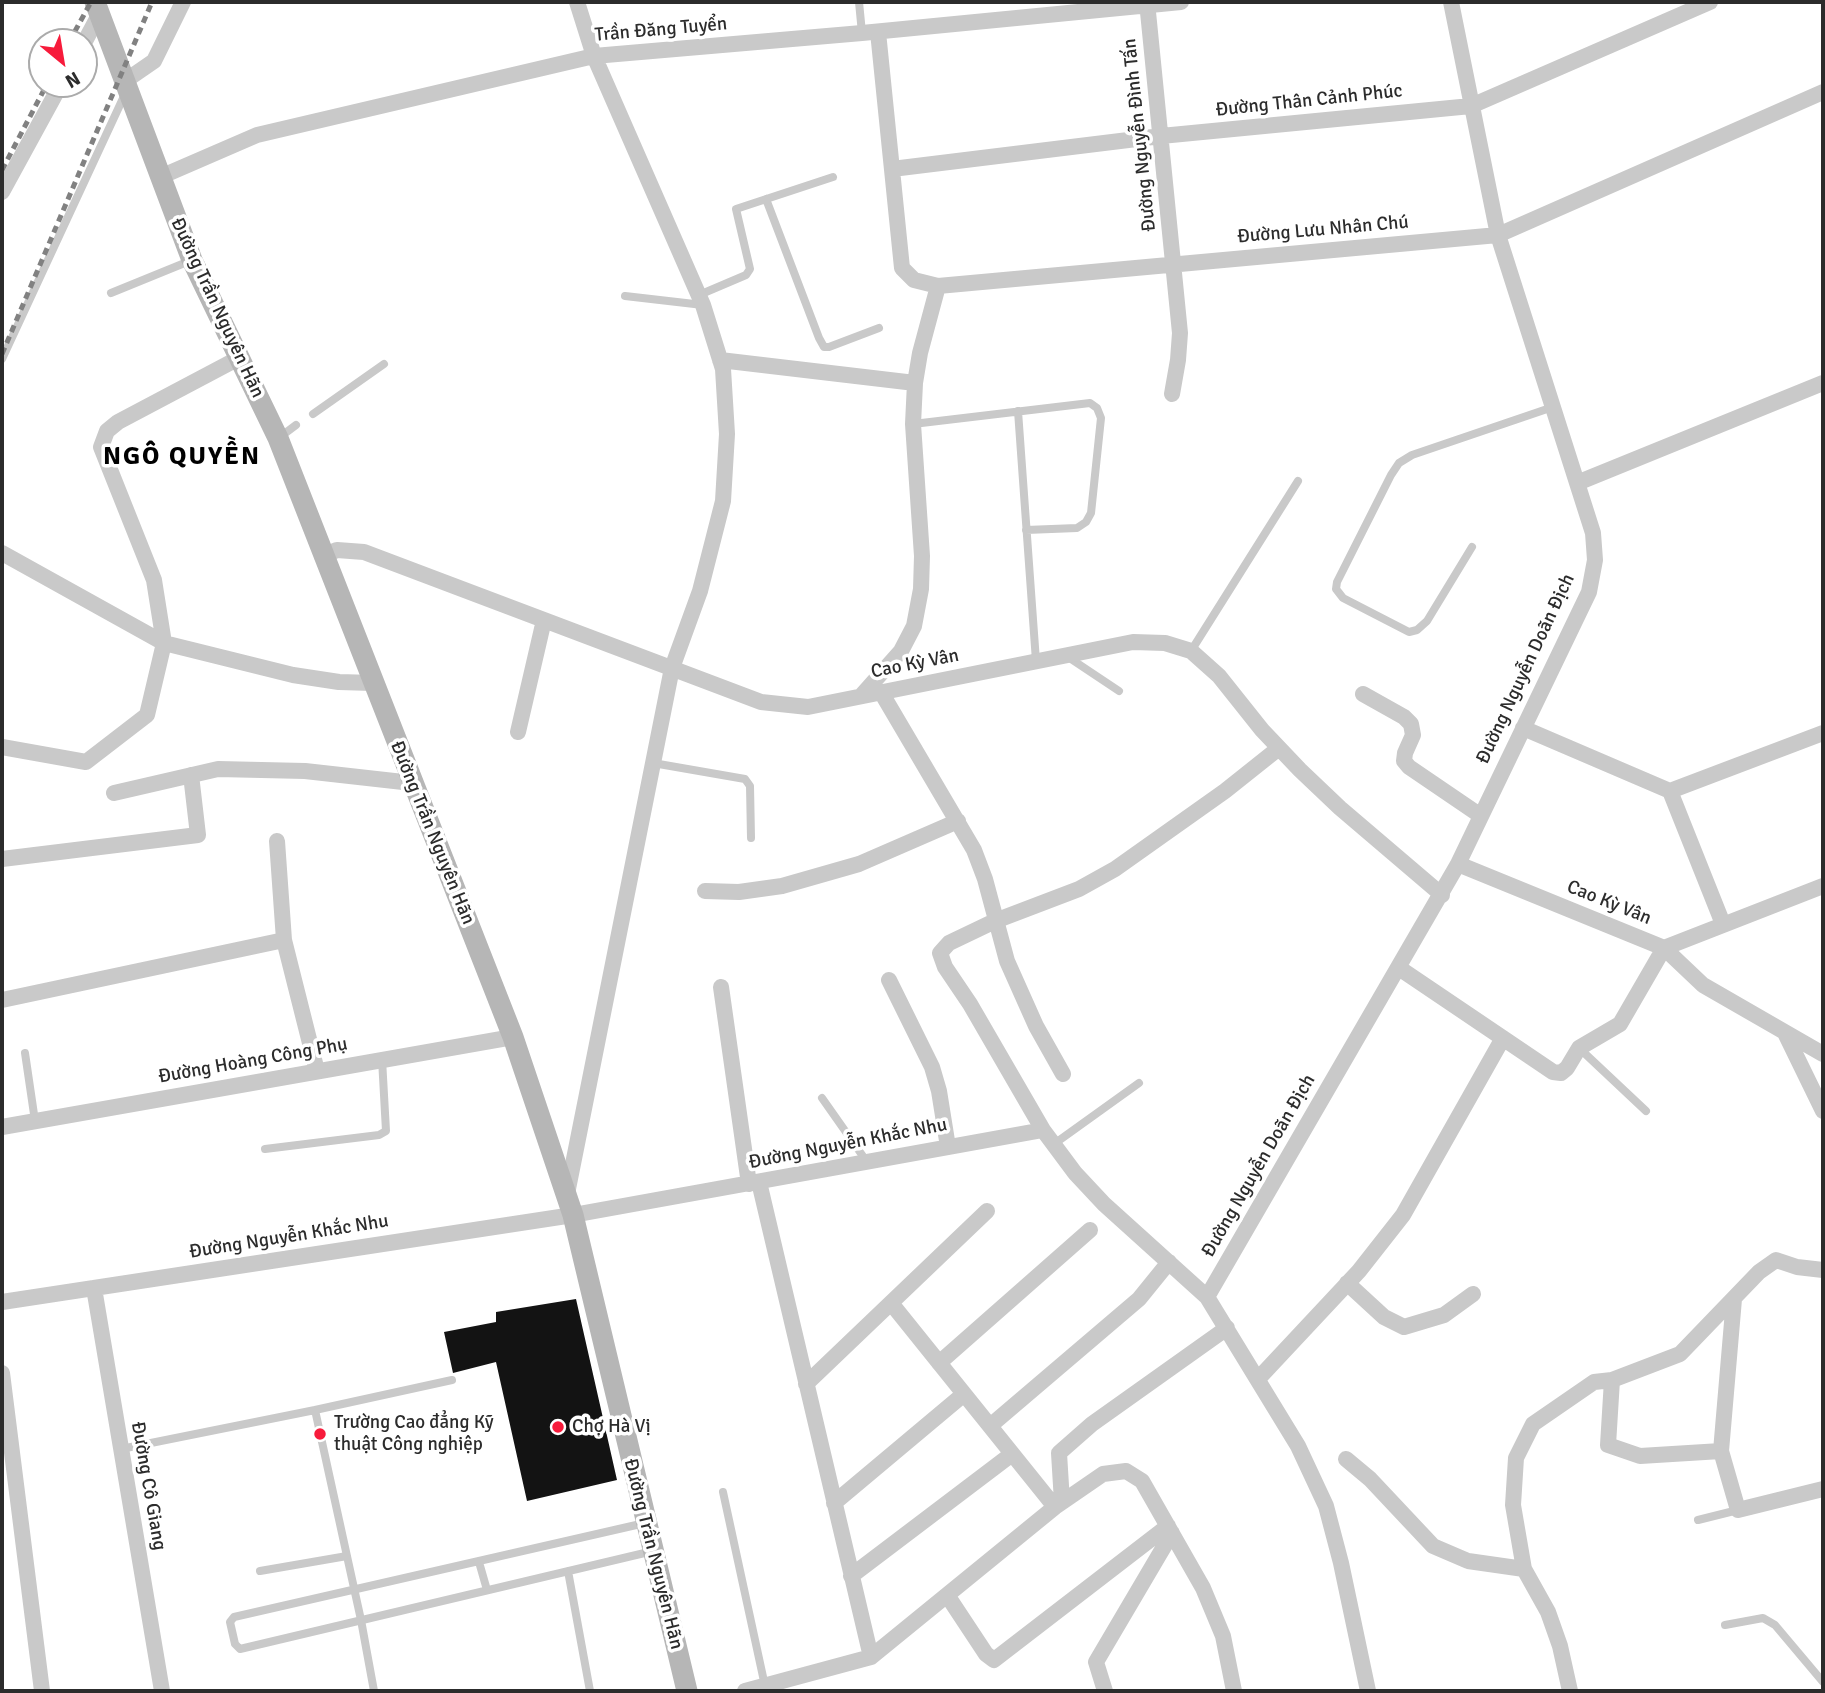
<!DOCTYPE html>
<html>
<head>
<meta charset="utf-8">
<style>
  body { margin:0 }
  #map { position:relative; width:1825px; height:1693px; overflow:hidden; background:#fff; font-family:Signika,sans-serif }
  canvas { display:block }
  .frame { position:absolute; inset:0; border:4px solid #2c2c2c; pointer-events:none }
  .north { position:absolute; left:28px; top:28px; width:70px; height:70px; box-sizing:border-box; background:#fff; border:2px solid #ababab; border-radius:50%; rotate:150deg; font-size:19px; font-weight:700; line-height:28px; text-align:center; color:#2c2c2c }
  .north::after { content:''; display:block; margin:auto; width:24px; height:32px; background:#f71b3b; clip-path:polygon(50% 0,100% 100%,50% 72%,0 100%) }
</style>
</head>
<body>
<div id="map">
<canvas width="1825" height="1693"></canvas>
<div class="frame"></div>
<div class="north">N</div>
</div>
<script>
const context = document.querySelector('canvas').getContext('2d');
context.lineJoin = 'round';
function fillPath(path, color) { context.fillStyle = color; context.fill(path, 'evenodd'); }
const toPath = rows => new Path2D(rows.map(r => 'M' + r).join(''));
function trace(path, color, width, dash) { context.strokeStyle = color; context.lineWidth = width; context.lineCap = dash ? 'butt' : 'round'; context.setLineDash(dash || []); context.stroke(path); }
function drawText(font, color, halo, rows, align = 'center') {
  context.font = font + ' Signika,sans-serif'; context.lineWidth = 7; context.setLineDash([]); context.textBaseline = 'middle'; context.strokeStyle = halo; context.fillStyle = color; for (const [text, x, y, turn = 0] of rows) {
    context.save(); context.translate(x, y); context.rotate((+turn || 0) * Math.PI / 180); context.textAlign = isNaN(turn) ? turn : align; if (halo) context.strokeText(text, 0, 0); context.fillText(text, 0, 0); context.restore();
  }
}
fillPath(toPath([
  [576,1299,617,1480,527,1501,496,1362,453,1373,444,1332,496,1322,496,1312]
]), '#131313');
trace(toPath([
  [859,2,862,33],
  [766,199,819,338,824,347,829,347,879,328],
  [111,293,192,260],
  [699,295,746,275,750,269,736,209,833,177],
  [625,296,703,305],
  [2,359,125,94],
  [1018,411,1036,661],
  [313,414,384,364],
  [913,424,1090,403,1097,408,1101,418,1091,513,1086,522,1077,528,1026,530],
  [280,437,296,425],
  [1472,547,1427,621,1417,630,1409,632,1343,598,1336,589,1337,582,1391,475,1399,463,1412,455,1553,407],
  [1191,651,1298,481],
  [1068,657,1119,691],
  [653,763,745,779,750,786,751,838],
  [1579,1048,1646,1111],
  [25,1053,35,1121],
  [822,1098,867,1162],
  [1054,1144,1139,1083],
  [265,1149,379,1135,386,1131,382,1059],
  [315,1410,452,1380],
  [121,1449,315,1410,361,1620,374,1691],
  [723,1492,765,1686],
  [1698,1520,1738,1510],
  [645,1523,234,1617,230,1622,235,1644,240,1649,653,1551],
  [479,1562,487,1590],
  [260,1571,347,1556],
  [568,1571,590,1691],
  [1725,1625,1763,1618,1775,1625,1823,1682]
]), '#c9c9c9', 8);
trace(toPath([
  [1147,2,1180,333,1178,360,1172,394],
  [878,32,902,268,914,280,938,286,1498,235,1823,92],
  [84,43,99,15],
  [125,81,154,61,183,2],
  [892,169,1161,136,1471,106,1710,2],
  [160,177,257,135,594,56,862,33,1181,2],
  [2,192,61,84],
  [720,360,915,383],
  [1577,483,1823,383],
  [2,553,164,643,154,580,101,447,107,431,118,422,239,358],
  [322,556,337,550,364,552,761,702,808,707,1133,642,1165,643,1191,651,1219,676,1262,730,1300,770,1340,808,1442,895],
  [881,692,974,850,985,879,1007,961,1036,1026,1063,1074],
  [1363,694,1404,717,1411,724,1413,735,1405,753,1404,761,1409,767,1481,816],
  [861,696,901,651,914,626,921,589,922,556,913,424,915,383,920,353,938,286],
  [1523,728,1670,791,1823,733],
  [518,732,544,620],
  [2,747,86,762,147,715,164,643,293,675,339,682,373,683],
  [1670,791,1723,924],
  [114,793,218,769,305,771,412,783],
  [277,841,284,940,317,1071],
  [2,859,198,835,191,775],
  [1458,864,1664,948,1823,886],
  [705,891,739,892,782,886,859,864,958,821],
  [1399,968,1553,1072,1561,1073,1567,1068,1579,1048,1620,1024,1664,948,1703,985,1823,1054],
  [889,980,932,1067,939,1091,948,1147],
  [721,987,749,1184],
  [2,1000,284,940],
  [1785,1033,1823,1111],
  [2,1127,513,1037],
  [1043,1130,970,1004,945,967,940,953,949,943,995,921,1079,889,1115,869,1225,791,1279,748],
  [759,1182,871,1657],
  [567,1194,672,668,700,591,723,501,727,434,723,369,703,305,594,56,577,2],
  [1347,1283,1384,1317,1404,1327,1444,1315,1473,1294],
  [94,1288,162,1691],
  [1207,1297,1458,864,1589,592,1595,560,1593,533,1498,235,1451,2],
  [1734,1299,1721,1451,1738,1510,1823,1489],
  [2,1302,573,1215,1043,1130,1075,1173,1104,1204,1207,1297,1298,1446,1326,1506,1341,1563,1368,1691],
  [891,1303,1055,1507],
  [939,1363,1090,1230],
  [2,1373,42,1691],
  [1258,1379,1359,1271,1403,1215,1503,1038],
  [806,1384,987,1211],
  [990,1426,1139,1299,1169,1262],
  [1721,1451,1640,1456,1608,1445,1612,1380,1680,1354,1759,1272,1776,1260,1797,1267,1823,1270],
  [1346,1459,1370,1479,1433,1546,1468,1561,1524,1569],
  [1062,1502,1059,1453,1092,1424,1227,1328],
  [834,1503,964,1394],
  [851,1576,1012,1454],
  [947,1595,986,1654,994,1660,1168,1526],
  [745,1691,871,1657,1055,1507,1103,1474,1126,1471,1142,1481,1203,1588,1223,1636,1234,1691],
  [1105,1691,1096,1662,1172,1533],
  [1570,1691,1560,1646,1548,1612,1524,1569,1513,1505,1516,1458,1533,1424,1594,1382,1612,1380]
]), '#c9c9c9', 16);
trace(toPath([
  [95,2,192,260,278,438,513,1037,573,1215,687,1691]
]), '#b6b6b6', 21);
trace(toPath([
  [69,42,91,2],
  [2,170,47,84],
  [2,354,152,2]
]), '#818181', 5, [7, 5]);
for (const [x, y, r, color] of [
  [558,1427,7,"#f71b3b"],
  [320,1434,7,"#f71b3b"]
]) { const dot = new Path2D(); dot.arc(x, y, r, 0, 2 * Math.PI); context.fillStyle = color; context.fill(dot); trace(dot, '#fff', 2.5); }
drawText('19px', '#2c2c2c', '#fff', [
  ["Trần Đăng Tuyển",661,30,-5],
  ["Đường Thân Cảnh Phúc",1309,101,-6],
  ["Đường Nguyễn Đình Tấn",1140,135,-96],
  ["Đường Lưu Nhân Chú",1323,230,-5],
  ["Đường Trần Nguyên Hãn",217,308,65],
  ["Cao Kỳ Vân",915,664,-11],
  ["Đường Nguyễn Doãn Địch",1526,669,-65],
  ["Đường Trần Nguyên Hãn",432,833,68],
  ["Cao Kỳ Vân",1609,903,22],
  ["Đường Hoàng Công Phụ",253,1061,-10],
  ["Đường Nguyễn Khắc Nhu",848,1144,-11],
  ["Đường Nguyễn Doãn Địch",1259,1166,-60],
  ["Đường Nguyễn Khắc Nhu",289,1237,-9],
  ["Đường Cô Giang",148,1486,80],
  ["Đường Trần Nguyên Hãn",653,1554,76]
]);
drawText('19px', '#2c2c2c', '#fff', [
  ["Trường Cao đẳng Kỹ",334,1423],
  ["thuật Công nghiệp",334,1445],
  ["Chợ Hà Vị",572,1427]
], 'left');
context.letterSpacing = '2px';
drawText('bold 26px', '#000', '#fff', [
  ["NGÔ QUYỀN",182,457]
]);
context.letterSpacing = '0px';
</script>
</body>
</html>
